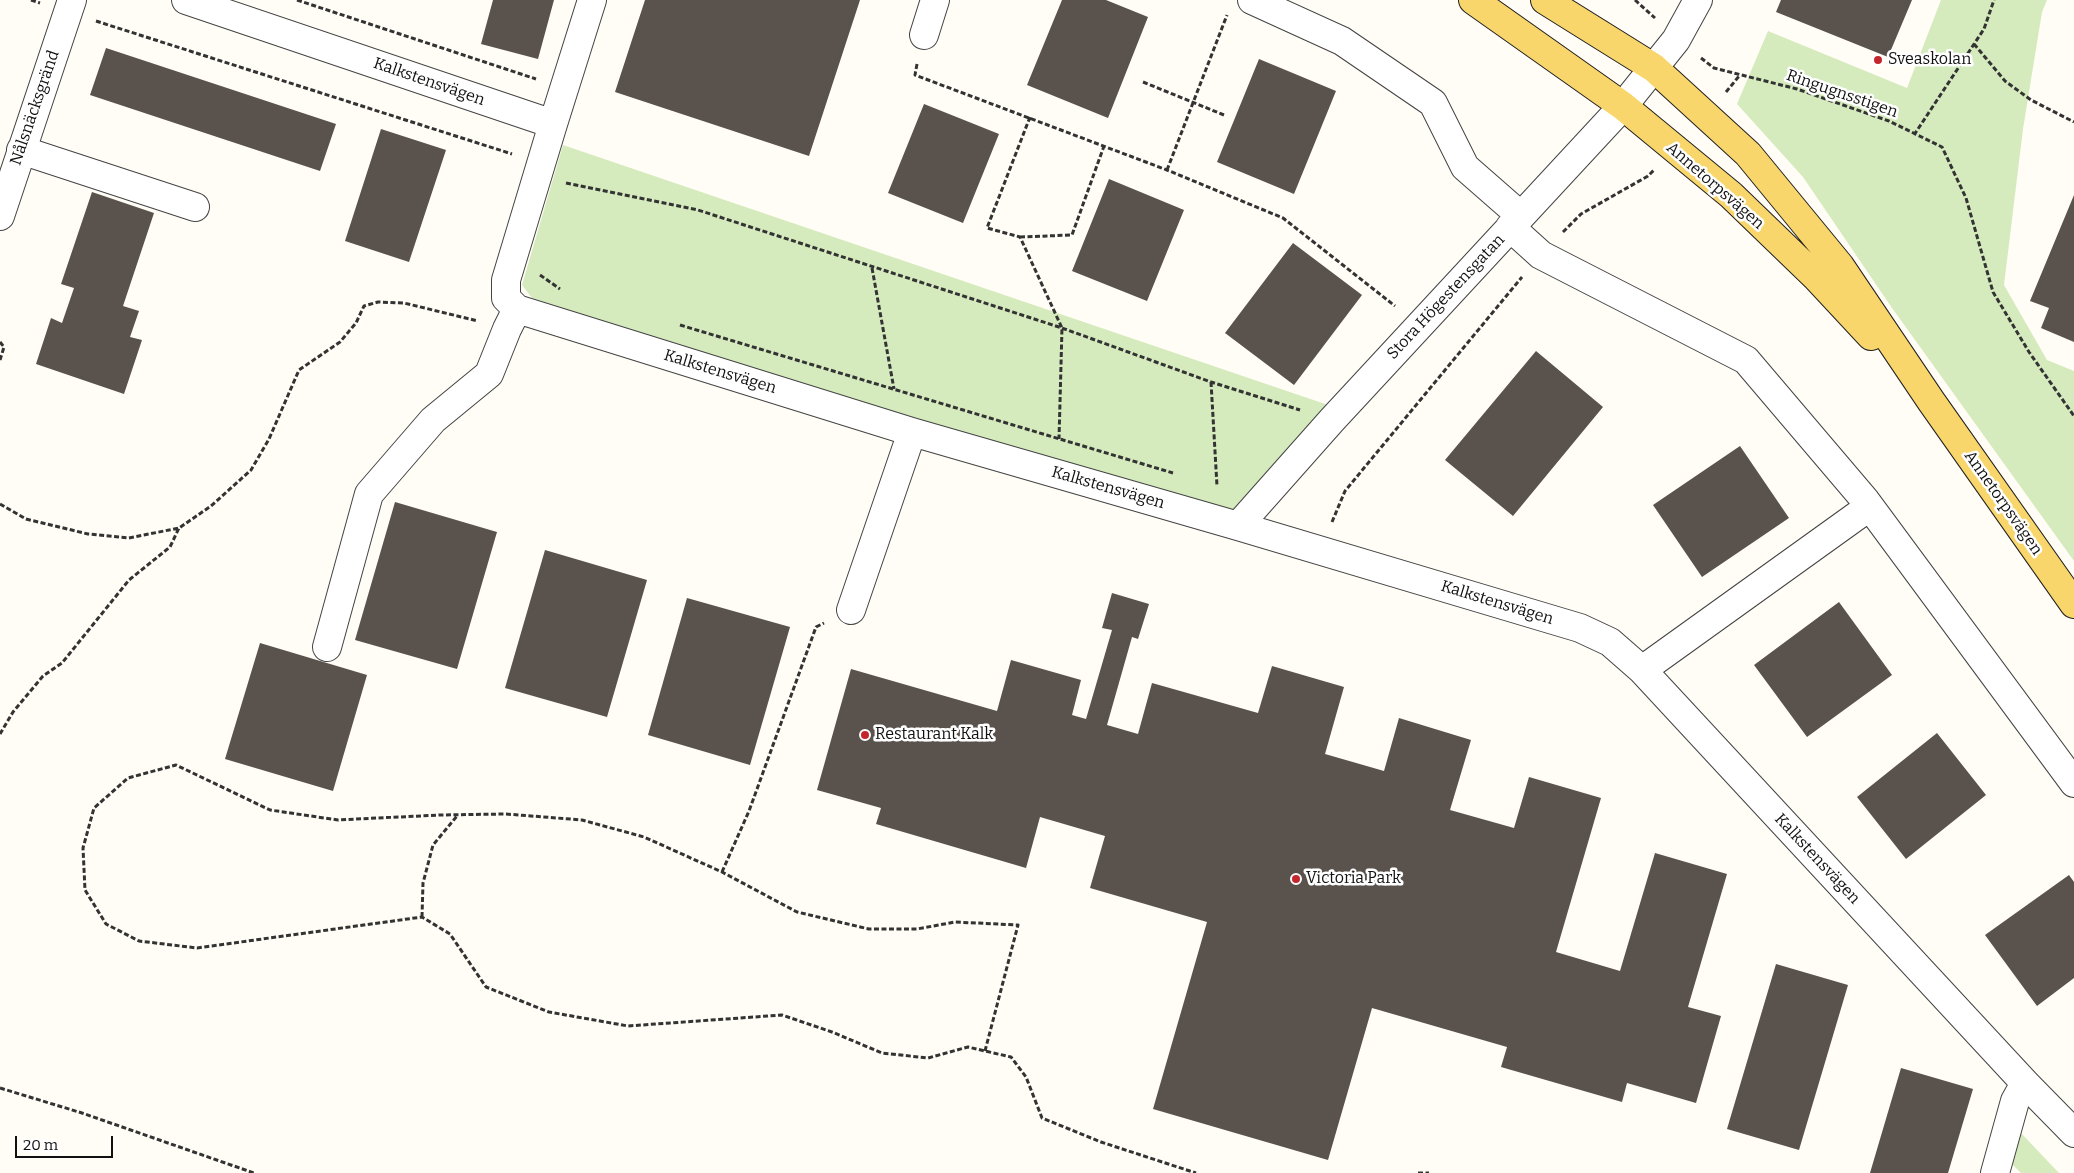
<!DOCTYPE html>
<html>
<head>
<meta charset="utf-8">
<style>
  body { margin:0 }
  #map { position:relative; width:2074px; height:1173px; overflow:hidden; background:#fffdf5; font-family:Bitter,serif }
  canvas { display:block }
  .scale { position:absolute; left:15px; top:1136px; width:98px; height:22px; box-sizing:border-box; border:2px solid #111; border-top:0; padding-left:6px; font-size:15px; line-height:18px; white-space:nowrap; color:#111; -webkit-text-stroke:4px #fff; paint-order:stroke }
</style>
</head>
<body>
<div id="map">
<canvas width="2074" height="1173"></canvas>
<div class="scale">20 m</div>
</div>
<script>
const context = document.querySelector('canvas').getContext('2d');
context.lineJoin = 'round';
function fillPath(path, color) { context.fillStyle = color; context.fill(path, 'evenodd'); }
const toPath = rows => new Path2D(rows.map(r => 'M' + r).join(''));
function trace(path, color, width, dash) { context.strokeStyle = color; context.lineWidth = width; context.lineCap = dash ? 'butt' : 'round'; context.setLineDash(dash || []); context.stroke(path); }
function drawText(font, color, halo, rows, align = 'center') {
  context.font = font + ' Bitter,serif'; context.lineWidth = 5; context.setLineDash([]); context.textBaseline = 'middle'; context.strokeStyle = halo; context.fillStyle = color; for (const [text, x, y, turn = 0] of rows) {
    context.save(); context.translate(x, y); context.rotate((+turn || 0) * Math.PI / 180); context.textAlign = isNaN(turn) ? turn : align; if (halo) context.strokeText(text, 0, 0); context.fillText(text, 0, 0); context.restore();
  }
}
fillPath(toPath([
  [1941,0,2047,0,2042,12,2023,129,2004,285,2047,360,2074,371,2074,561,1892,308,1803,177,1737,104,1768,31,1907,88],
  [563,145,1331,406,1235,511,917,421,532,298,522,285],
  [2020,1132,2059,1173,2021,1173,2009,1161]
]), '#d5ebbd');
fillPath(toPath([
  [493,0,554,0,538,59,481,44],
  [645,0,860,0,809,156,615,92],
  [1062,0,1106,0,1148,17,1108,118,1027,85],
  [1781,0,1912,0,1888,57,1776,12],
  [106,48,336,124,320,171,90,95],
  [1259,59,1336,91,1294,194,1217,162],
  [924,104,999,134,963,223,888,193],
  [381,129,446,150,409,262,345,241],
  [1109,179,1184,210,1147,301,1072,271],
  [92,192,154,213,123,306,139,311,130,337,142,340,124,394,36,364,51,318,62,323,74,288,61,284],
  [2074,195,2074,342,2041,328,2049,308,2030,301],
  [1293,243,1362,295,1294,385,1225,333],
  [1536,351,1603,407,1513,516,1445,460],
  [1740,446,1789,518,1702,577,1653,505],
  [395,502,497,532,457,669,355,640],
  [545,550,647,580,607,717,505,688],
  [1112,593,1149,604,1138,639,1132,637,1107,725,1138,734,1152,683,1258,713,1272,666,1344,687,1325,754,1384,771,1399,718,1471,740,1450,810,1514,828,1529,777,1601,798,1556,952,1620,971,1655,853,1727,874,1688,1007,1721,1016,1696,1103,1627,1083,1622,1102,1501,1067,1507,1047,1372,1008,1328,1160,1153,1109,1207,922,1090,888,1105,836,1040,817,1026,868,876,824,881,808,817,790,851,669,997,711,1011,660,1081,680,1072,715,1086,719,1112,630,1102,628],
  [687,598,790,627,750,765,648,735],
  [1839,602,1892,675,1807,737,1754,665],
  [260,643,367,675,333,791,225,759],
  [1937,733,1986,795,1906,859,1857,797],
  [2069,875,2074,882,2074,978,2037,1006,1985,935],
  [1776,964,1848,985,1799,1150,1727,1129],
  [1901,1068,1973,1089,1948,1173,1870,1173]
]), '#5a524d');
const minor = toPath([
  [186,0,553,124,506,280,506,298,517,309,912,432,1238,526,1580,628,1610,642,1642,670,2025,1083,2074,1133],
  [1252,0,1342,41,1433,103,1465,167,1521,216],
  [924,35,935,0],
  [553,124,592,0],
  [21,150,195,207],
  [0,216,72,0],
  [1510,227,1541,255,1746,360,1865,500,2074,783],
  [1238,526,1332,420,1623,106,1676,40,1698,0],
  [851,610,912,432],
  [327,647,369,494,433,420,489,374,507,329,517,309],
  [1642,670,1869,507],
  [1995,1173,2015,1101,2025,1083]
]);
const major = toPath([
  [1473,0,1623,106,1731,195,1817,278,1871,336],
  [1545,0,1654,68,1748,154,1840,266,1931,401,2074,604]
]);
trace(minor, '#444', 30);
trace(major, '#222', 30);
trace(toPath([
  [31,0,40,3],
  [297,0,536,79],
  [1635,0,1655,18],
  [96,21,512,154],
  [1974,44,2005,81,2031,100,2074,122],
  [1701,58,1714,68,1797,89,1889,121,1942,147,1966,198,1993,292,2029,352,2074,416],
  [917,64,915,75,1167,170,1283,218,1395,306],
  [1143,82,1224,115],
  [1726,92,1740,75],
  [1030,117,987,228,1020,237,1062,328,1059,439],
  [1914,135,1984,29,1994,0],
  [1167,170,1227,15],
  [566,183,698,210,1062,328,1211,382,1300,410],
  [1563,232,1581,214,1648,176,1654,170],
  [1020,237,1072,235,1104,146],
  [872,268,894,389],
  [540,275,560,289],
  [680,325,1173,473],
  [0,342,4,347,0,360],
  [1211,382,1217,486],
  [0,504,26,519,88,534,129,538,179,528,211,506,251,470,269,439,299,370,340,342,356,323,364,306,378,302,404,303,478,321],
  [1332,522,1345,491,1522,277],
  [0,734,13,712,43,676,62,663,129,580,170,547,179,528],
  [722,872,749,811,816,627,824,623],
  [422,917,423,883,433,845,457,816],
  [985,1051,1018,925,955,922,917,929,869,929,797,912,722,872,644,837,582,820,506,814,439,815,338,820,270,810,176,765,128,778,94,808,83,848,85,890,106,924,139,941,197,948,422,917,450,934,486,987,549,1012,628,1026,782,1015,832,1032,882,1053,928,1058,968,1047,985,1051,1011,1057,1026,1077,1042,1118,1101,1142,1196,1173],
  [0,1088,82,1113,254,1173],
  [1418,1173,1429,1173]
]), '#333', 3, [5, 2.5]);
trace(minor, '#fff', 28);
trace(major, '#f9d66b', 28);
for (const [x, y, r, color] of [
  [1878,60,5,"#c4262e"],
  [865,735,5,"#c4262e"],
  [1296,879,5,"#c4262e"]
]) { const dot = new Path2D(); dot.arc(x, y, r, 0, 2 * Math.PI); context.fillStyle = color; context.fill(dot); trace(dot, '#fff', 2); }
drawText('16px', '#111', '#fff', [
  ["Sveaskolan",1888,60],
  ["Restaurant Kalk",875,735],
  ["Victoria Park",1306,879]
], 'left');
drawText('16px', '#111', '#fff', [
  ["Kalkstensvägen",429,82,19],
  ["Ringugnsstigen",1842,94,19],
  ["Nålsnäcksgränd",35,108,-71],
  ["Annetorpsvägen",1715,186,41],
  ["Stora Högestensgatan",1446,297,-47],
  ["Kalkstensvägen",720,372,17],
  ["Kalkstensvägen",1108,488,16],
  ["Annetorpsvägen",2003,503,55],
  ["Kalkstensvägen",1497,603,17],
  ["Kalkstensvägen",1817,859,47]
]);
</script>
</body>
</html>
